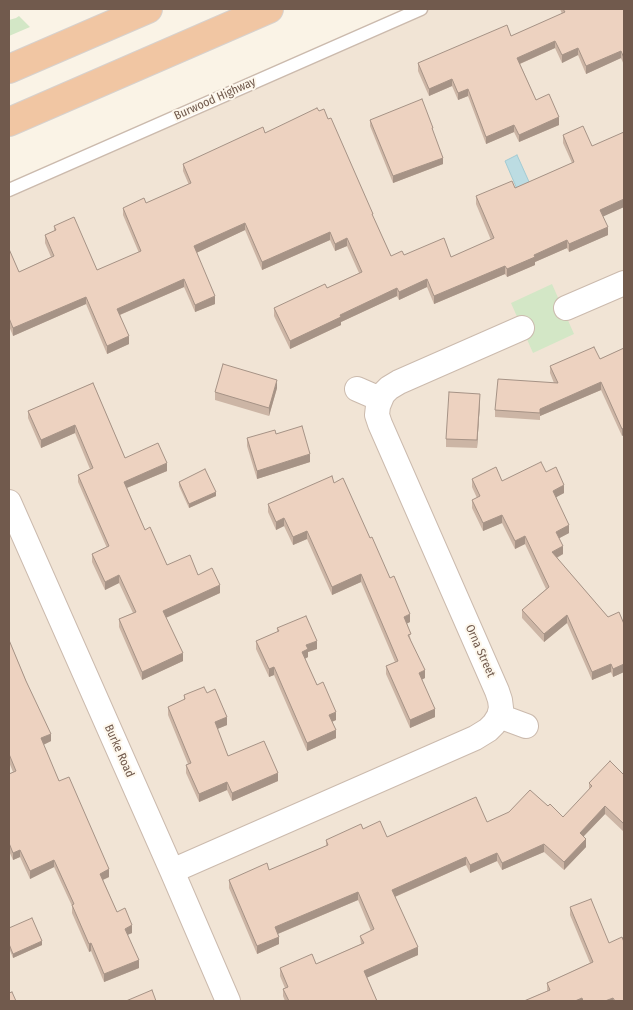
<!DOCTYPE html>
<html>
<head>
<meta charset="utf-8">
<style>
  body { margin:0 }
  #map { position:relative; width:633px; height:1010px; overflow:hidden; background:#faf3e6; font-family:"Fira Sans Condensed",sans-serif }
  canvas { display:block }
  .frame { position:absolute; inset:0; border:10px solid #715a4d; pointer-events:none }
</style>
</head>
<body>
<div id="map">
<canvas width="633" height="1010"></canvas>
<div class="frame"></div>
</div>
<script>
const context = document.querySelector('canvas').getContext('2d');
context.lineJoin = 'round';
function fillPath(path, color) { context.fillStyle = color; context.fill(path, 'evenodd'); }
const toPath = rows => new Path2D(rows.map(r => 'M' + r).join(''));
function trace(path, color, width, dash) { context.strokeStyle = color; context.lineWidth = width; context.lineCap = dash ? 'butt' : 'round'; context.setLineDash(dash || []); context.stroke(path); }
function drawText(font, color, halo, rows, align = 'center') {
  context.font = font + ' "Fira Sans Condensed",sans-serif'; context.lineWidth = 4; context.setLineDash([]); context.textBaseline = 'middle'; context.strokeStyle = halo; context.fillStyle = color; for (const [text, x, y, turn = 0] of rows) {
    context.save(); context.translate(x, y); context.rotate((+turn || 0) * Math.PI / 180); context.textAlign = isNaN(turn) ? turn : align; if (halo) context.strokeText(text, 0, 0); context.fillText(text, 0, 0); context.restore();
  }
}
fillPath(toPath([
  [423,9,624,9,624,1001,9,1001,9,190]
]), '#f1e4d5');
fillPath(toPath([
  [19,16,30,27,9,36,9,20,16,18],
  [552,284,574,334,533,353,511,303]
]), '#d3e7c6');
const water = toPath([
  [517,155,530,184,517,189,505,161,517,155]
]);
fillPath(water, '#bcdce2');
trace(water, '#a3cbd3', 1);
const service = toPath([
  [9,190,421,9]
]);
const minor = toPath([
  [566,308,624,283],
  [357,389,380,399],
  [9,502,172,871,228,1001],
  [499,716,526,726],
  [172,871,475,738,488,730,494,724,499,716,501,708,500,700,497,691,380,424,377,415,378,406,383,394,389,388,399,382,522,328]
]);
const trunk = toPath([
  [9,69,148,9],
  [9,122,269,9]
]);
trace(service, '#cbbaad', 15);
trace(minor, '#cbbaad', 26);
trace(trunk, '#d7d1cd', 30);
trace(service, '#fff', 12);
trace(minor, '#fff', 24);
trace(trunk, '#f1c6a3', 28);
fillPath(toPath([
  [560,9,624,9,624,65,621,58,586,74,578,55,562,63,555,48,520,64,536,100,559,125,519,142,514,132,486,144,468,96,458,100,452,86,429,96,418,71,418,63,511,36,562,14],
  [319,111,373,217,391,256,404,255,451,257,491,240,476,204,476,196,515,188,572,163,563,143,563,135,592,146,624,207,603,216,608,235,569,252,567,248,535,262,535,265,507,277,505,274,434,304,427,287,399,300,397,296,341,322,341,325,290,349,274,316,274,308,327,288,359,273,347,246,335,251,330,240,262,270,245,230,196,253,215,304,195,312,184,287,120,315,129,344,107,354,86,304,13,336,9,326,9,249,19,272,51,257,45,243,45,235,54,231,54,226,97,270,139,253,123,215,123,208,146,203,189,185,183,171,183,164,265,133],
  [370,120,433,132,443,164,393,183,370,126],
  [624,348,622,436,601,390,540,416,540,420,495,417,495,410,554,383,550,373,550,366,600,359],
  [93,383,125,458,167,471,127,488,145,530,167,565,198,575,220,593,166,618,183,661,142,680,119,627,119,619,133,613,119,583,105,590,92,562,92,554,107,548,78,482,78,475,90,469,75,433,41,448,28,418,28,411],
  [277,388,269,416,215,400,215,392],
  [480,402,477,448,446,447,446,439],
  [276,434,310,462,257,479,247,446,247,438],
  [546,472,564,493,556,497,569,533,559,538,563,554,557,558,608,617,624,624,624,672,613,677,611,672,592,680,567,623,544,642,522,618,522,610,546,589,525,544,515,549,502,523,483,531,472,508,472,500,477,498,472,487,472,479,502,481],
  [179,482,216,496,189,508,179,486],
  [334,483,370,538,390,578,410,622,407,623,411,641,425,678,422,679,435,717,410,728,386,674,386,666,395,662,361,582,332,595,307,539,293,545,284,526,276,530,268,512,268,504],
  [277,628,317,649,308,652,308,657,305,659,317,685,336,720,332,722,336,738,307,751,274,675,269,677,256,649,256,641,277,632],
  [9,640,51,741,43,745,59,781,109,877,103,880,117,912,132,933,127,935,139,968,104,982,91,951,89,952,72,913,72,906,54,867,30,879,20,857,13,860,9,851,9,774,13,772,9,762],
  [207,693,227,725,217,729,228,756,278,781,232,801,227,790,199,802,186,773,186,765,188,764,168,715,168,707,184,700,184,695],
  [624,775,624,832,605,814,584,836,586,847,564,870,544,852,502,870,497,861,470,873,466,865,395,897,418,955,367,977,377,1001,285,1001,283,996,283,989,285,988,280,976,280,968,316,964,361,944,360,936,371,931,358,900,278,934,279,944,257,954,229,888,229,880,269,870,326,846,326,840,363,829,387,837,487,822,548,806,563,817,589,790,589,783],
  [570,907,609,943,624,1001,524,1001,547,991,547,983,590,963,570,915],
  [9,928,42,945,13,958,9,948]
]), '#ccb5a5');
fillPath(toPath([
  [555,41,555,48,517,65,517,58],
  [578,48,578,55,562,63,562,55],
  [621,51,621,58,586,74,586,66],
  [452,79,452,86,429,96,429,89],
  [468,89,468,96,458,100,458,93],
  [559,117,559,125,519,142,519,135],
  [514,125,514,132,486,144,486,137],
  [443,158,443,164,393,183,393,176],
  [624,199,624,207,600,218,600,210],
  [245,223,245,230,194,254,194,246],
  [608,227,608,235,569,252,569,244],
  [330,232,330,240,262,270,262,262],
  [347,238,347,246,335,251,335,244],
  [567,240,567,248,535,262,535,265,507,277,507,269,534,255],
  [505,266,505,274,434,304,434,296],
  [184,279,184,287,117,316,117,309],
  [427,279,427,287,399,300,399,292],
  [397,288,397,296,341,322,341,325,290,349,290,341,340,315],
  [215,296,215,304,195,312,195,305],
  [86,297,86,304,13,336,13,328],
  [129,336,129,344,107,354,107,346],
  [277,380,277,388,269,416,269,408],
  [601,382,601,390,540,416,540,420,540,409],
  [480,394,480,402,477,448,477,440],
  [75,425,75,433,41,448,41,440],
  [624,428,624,435,622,436,622,429],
  [310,454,310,462,257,479,257,471],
  [167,463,167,471,124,489,124,482],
  [564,485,564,493,553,499,553,491],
  [216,492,216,496,189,508,189,504],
  [502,515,502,523,483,531,483,523],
  [284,518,284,526,276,530,276,522],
  [569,525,569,533,556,540,556,532],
  [307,531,307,539,293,545,293,537],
  [525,536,525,544,515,549,515,541],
  [563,546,563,554,552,560,552,552],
  [361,574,361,582,332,595,332,587],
  [119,575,119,583,105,590,105,582],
  [220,585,220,593,163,619,163,611],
  [410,614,410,622,404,625,404,617],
  [567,615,567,623,544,642,544,634],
  [317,641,317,649,308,652,308,657,302,660,302,652,306,645],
  [183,653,183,661,142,680,142,672],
  [611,664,611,672,592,680,592,672],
  [624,664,624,672,613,677,613,669],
  [274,667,274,675,269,677,269,669],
  [425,670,425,678,419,681,419,673],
  [435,709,435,717,410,728,410,720],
  [336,712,336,720,329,723,329,715],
  [227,717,227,725,215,730,215,722],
  [336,730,336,738,307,751,307,743],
  [51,734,51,741,41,746,41,738],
  [278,773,278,781,232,801,232,793],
  [227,782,227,790,199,802,199,794],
  [605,806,605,814,580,840,580,833],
  [586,839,586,847,564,870,564,862],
  [544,844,544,852,502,870,502,863],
  [20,850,20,857,13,860,13,853],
  [497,853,497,861,470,873,470,865],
  [466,857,466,865,392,898,392,890],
  [54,860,54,867,30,879,30,871],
  [109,869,109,877,100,881,100,874],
  [358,892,358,900,275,935,275,927],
  [132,925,132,933,125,936,125,929],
  [279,937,279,944,257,954,257,946],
  [42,941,42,945,13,958,13,954],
  [91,943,91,951,89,952,89,944],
  [418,947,418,955,364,979,364,971],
  [139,960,139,968,104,982,104,974],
  [582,998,582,1001,575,1001],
  [613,998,613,1001,605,1001]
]), '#a69386');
const building = toPath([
  [563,9,624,9,624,58,621,51,586,66,578,48,562,55,555,41,517,58,536,100,549,94,559,117,519,135,514,125,486,137,468,89,458,93,452,79,429,89,418,63,507,25,511,36,565,12,563,9],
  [422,99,433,128,432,128,443,158,393,176,370,120,422,99],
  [317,108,319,111,324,109,328,119,331,118,373,214,372,214,391,256,402,251,404,255,444,238,451,257,494,238,476,196,512,181,515,188,574,162,563,135,583,126,592,146,624,132,624,199,600,210,608,227,569,244,567,240,534,255,535,257,507,269,505,266,434,296,427,279,399,292,397,288,340,315,341,317,290,341,274,308,325,284,327,288,362,272,347,238,335,244,330,232,262,262,245,223,194,246,215,296,195,305,184,279,117,309,129,336,107,346,86,297,13,328,9,318,9,249,19,272,54,256,45,235,56,230,54,226,74,217,97,270,141,251,123,208,144,198,146,203,191,183,183,164,263,127,265,133,317,108],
  [594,347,600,359,624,348,624,428,622,429,601,382,540,409,540,413,495,410,498,379,558,383,550,366,594,347],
  [223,364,277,380,269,408,215,392,223,364],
  [93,383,125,458,158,443,167,463,124,482,145,530,150,527,167,565,190,555,198,575,212,568,220,585,163,611,183,653,142,672,119,619,136,612,119,575,105,582,92,554,109,546,78,475,93,468,75,425,41,440,28,411,93,383],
  [449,392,480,394,477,440,446,439,449,392],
  [302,426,310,454,257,471,247,438,275,430,276,434,302,426],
  [541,462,546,472,556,467,564,485,553,491,569,525,556,532,563,546,552,552,608,617,619,612,624,624,624,664,613,669,611,664,592,672,567,615,544,634,522,610,549,587,525,536,515,541,502,515,483,523,472,500,480,496,472,479,496,467,502,481,541,462],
  [205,469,216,492,189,504,179,482,205,469],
  [332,476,334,483,343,478,370,538,372,537,390,578,394,576,410,614,404,617,411,634,408,635,425,670,419,673,435,709,410,720,386,666,398,661,361,574,332,587,307,531,293,537,284,518,276,522,268,504,332,476],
  [306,616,317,641,306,645,308,649,302,652,317,685,323,682,336,712,329,715,336,730,307,743,274,667,269,669,256,641,279,631,277,628,306,616],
  [9,640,26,681,51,734,41,738,59,781,69,777,109,869,100,874,117,912,125,908,132,925,125,929,139,960,104,974,91,943,89,944,72,905,74,904,54,860,30,871,20,850,13,853,9,843,9,774,16,771,9,754,9,640],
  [204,687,207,693,215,689,227,717,215,722,228,756,264,741,278,773,232,793,227,782,199,794,186,765,191,763,168,707,185,699,184,695,204,687],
  [610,761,624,775,624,824,605,806,580,833,586,839,564,862,544,844,502,863,497,853,470,865,466,857,392,890,418,947,364,971,377,1001,289,1001,283,989,288,987,280,968,312,954,316,964,364,943,360,936,374,929,358,892,275,927,279,937,257,946,229,880,267,863,269,870,328,845,326,840,361,824,363,829,380,821,387,837,476,797,487,822,509,812,530,790,548,806,550,804,563,817,592,786,589,783,610,761],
  [591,899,609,943,622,937,624,942,624,1000,621,1001,615,1001,613,998,605,1001,583,1001,582,998,575,1001,524,1001,550,990,547,983,593,962,570,907,591,899],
  [32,918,42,941,13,954,9,944,9,928,32,918],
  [152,990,156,1001,126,1001,152,990],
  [12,992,16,1001,9,1001,9,993,12,992]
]);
fillPath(building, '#edd2c0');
trace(building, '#a69386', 1);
drawText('12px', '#715a4d', '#fdf7ec', [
  ["Burwood Highway",215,99,-24],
  ["Orna Street",480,651,66],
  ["Burke Road",119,751,66]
]);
</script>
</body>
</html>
